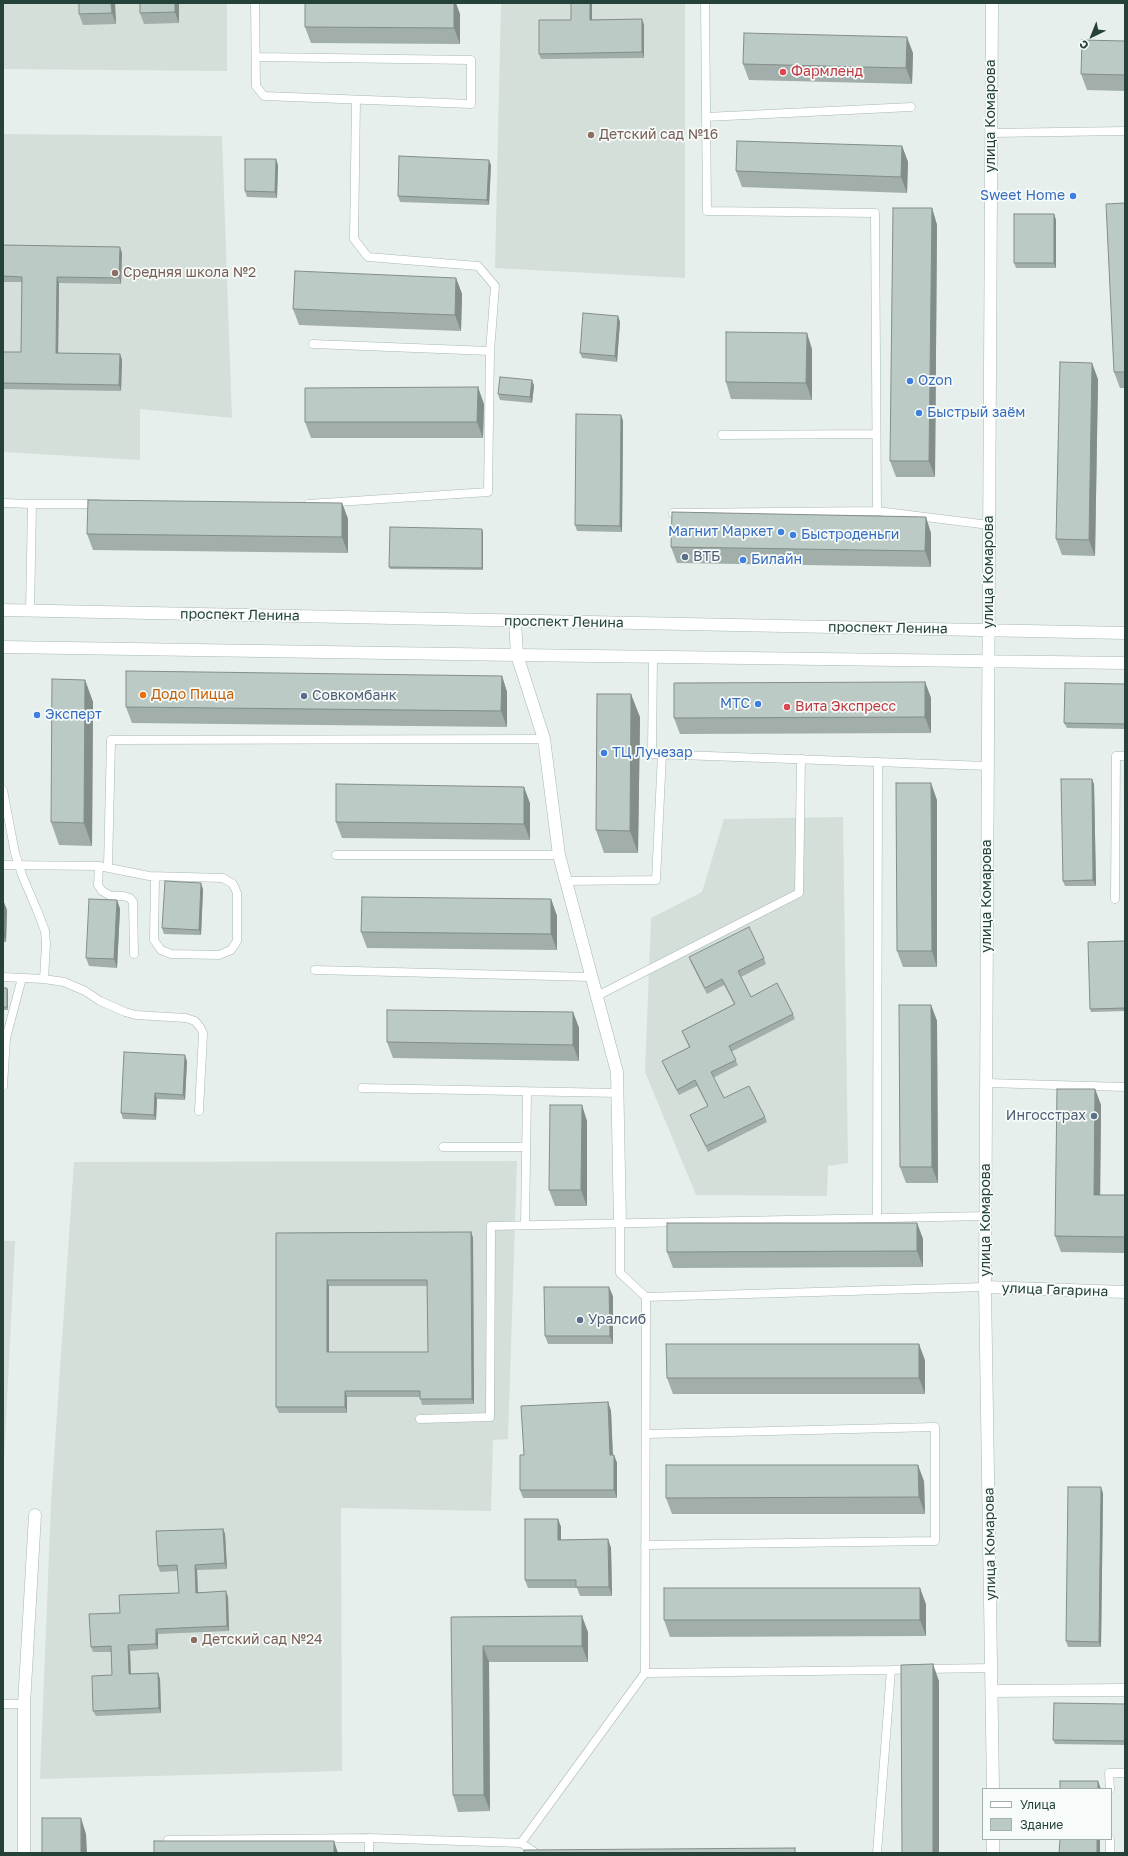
<!DOCTYPE html>
<html>
<head>
<meta charset="utf-8">
<style>
  body { margin:0 }
  #map { position:relative; width:1128px; height:1856px; overflow:hidden; background:#e6efeb; font-family:"Golos Text",sans-serif }
  canvas { display:block }
  .frame { position:absolute; inset:0; border:4px solid #24423a; pointer-events:none }
  .legend { position:absolute; left:982px; top:1788px; width:130px; height:52px; box-sizing:border-box; background:#f7fbf9; border:1px solid #a3b1ad; margin:0; padding:5px 7px; list-style:none; font-size:12px; color:#24423a }
  .legend li { display:flex; align-items:center; gap:8px; height:20px }
  .legend b { width:20px; border:1px solid #a3b1ad }
  .north { position:absolute; left:1072px; top:16px; width:40px; height:40px; -webkit-text-stroke:3px #f7fbf9; paint-order:stroke; rotate:223deg; font-size:11px; font-weight:700; line-height:16px; text-align:center; color:#24423a }
  .north::after { content:''; display:block; margin:auto; width:14px; height:18px; background:#24423a; clip-path:polygon(50% 0,100% 100%,50% 72%,0 100%) }
</style>
</head>
<body>
<div id="map">
<canvas width="1128" height="1856"></canvas>
<div class="frame"></div>
<ul class="legend">
<li><b style="height:5px;background:#fff"></b>Улица</li>
<li><b style="height:11px;background:#bbcac4"></b>Здание</li>
</ul>
<div class="north">С</div>
</div>
<script>
const context = document.querySelector('canvas').getContext('2d');
context.lineJoin = 'round';
function fillPath(path, color) { context.fillStyle = color; context.fill(path, 'evenodd'); }
const toPath = rows => new Path2D(rows.map(r => 'M' + r).join(''));
function trace(path, color, width, dash) { context.strokeStyle = color; context.lineWidth = width; context.lineCap = dash ? 'butt' : 'round'; context.setLineDash(dash || []); context.stroke(path); }
function drawText(font, color, halo, rows, align = 'center') {
  context.font = font + ' "Golos Text",sans-serif'; context.lineWidth = 3.5; context.setLineDash([]); context.textBaseline = 'middle'; context.strokeStyle = halo; context.fillStyle = color; for (const [text, x, y, turn = 0] of rows) {
    context.save(); context.translate(x, y); context.rotate((+turn || 0) * Math.PI / 180); context.textAlign = isNaN(turn) ? turn : align; if (halo) context.strokeText(text, 0, 0); context.fillText(text, 0, 0); context.restore();
  }
}
fillPath(toPath([
  [3,3,227,3,227,71,3,69],
  [501,3,685,3,685,278,495,268],
  [3,134,222,136,232,418,140,409,140,460,3,452],
  [843,817,848,1163,828,1166,827,1196,696,1195,645,1072,651,918,702,892,724,819],
  [517,1161,508,1439,493,1440,491,1511,341,1508,342,1771,40,1779,51,1503,74,1162],
  [3,1241,15,1241,3,1481]
]), '#d4dfda');
const service = toPath([
  [255,3,256,86,264,96,471,104,471,60,257,57],
  [705,3,707,211,875,213,877,511,989,525],
  [706,117,911,107],
  [991,133,1125,131],
  [313,344,490,351],
  [722,435,876,434],
  [3,503,32,504,30,611],
  [32,504,98,504],
  [308,504,488,492,490,351,495,286,478,266,368,257,354,239,356,100],
  [673,513,877,511],
  [653,657,652,754,988,766],
  [3,790,15,853,22,875,37,910,45,931,46,944,44,979],
  [336,855,559,855],
  [3,865,99,866,149,876,223,878,233,884,237,893,237,941,231,950,219,955,171,954,161,950,154,940,155,877],
  [99,866,98,885,102,891,111,896,124,896,130,898,133,902,134,954],
  [108,867,111,740,544,739],
  [566,881,656,880,662,754],
  [1115,899,1116,756,1125,756],
  [315,970,591,977],
  [3,977,44,979,64,982,85,991,100,1001,125,1012,136,1015,186,1018,195,1021,200,1027,203,1033,199,1111],
  [597,996,799,893,801,759],
  [3,1038,6,1038,3,1086],
  [6,1038,22,978],
  [987,1083,1125,1087],
  [362,1088,617,1093],
  [443,1147,526,1147],
  [877,1218,878,762],
  [620,1223,620,1273,646,1297,985,1287],
  [525,1225,527,1092],
  [420,1419,490,1417,491,1226,986,1216],
  [645,1545,935,1541,935,1427,646,1434],
  [924,1669,992,1668],
  [645,1673,891,1670],
  [3,1704,24,1704],
  [1110,1789,1109,1773,1125,1773],
  [369,1838,521,1843,645,1673,646,1297],
  [1110,1839,1110,1853],
  [168,1840,369,1838,369,1853],
  [521,1843,536,1853],
  [877,1853,891,1670,912,1669]
]);
const minor = toPath([
  [515,621,517,655,544,739,559,855,617,1072,620,1223],
  [985,1287,1125,1292],
  [993,1691,1125,1690],
  [24,1853,24,1704,35,1515]
]);
const tertiary = toPath([
  [992,3,985,1287,993,1789],
  [3,610,1125,633],
  [3,647,517,655,1125,663],
  [993,1839,993,1853]
]);
trace(service, '#a8b8b2', 9);
trace(minor, '#a8b8b2', 13);
trace(tertiary, '#a8b8b2', 13);
trace(service, '#fff', 8);
trace(minor, '#fff', 12);
trace(tertiary, '#fff', 12);
fillPath(toPath([
  [79,3,179,3,179,23,144,24,140,13,140,4,115,4,116,24,83,25,79,14],
  [460,14,460,44,311,43,305,27],
  [642,19,644,25,644,58,541,59,539,54,571,20],
  [1125,41,1125,91,1087,90,1081,74],
  [913,53,912,84,749,80,743,64],
  [902,146,908,162,907,193,742,187,736,171],
  [278,165,277,198,247,197,245,191],
  [491,165,489,205,400,202,398,196],
  [1125,203,1125,388,1120,388,1114,372],
  [932,208,937,225,935,477,896,477,890,461],
  [1054,214,1056,220,1056,268,1016,268,1014,263],
  [3,245,122,253,121,284,59,283,58,353,120,354,122,360,121,391,3,389,3,352,21,352,22,282,3,282],
  [456,278,462,294,461,331,299,325,293,309],
  [618,316,620,322,617,362,582,358,580,353],
  [812,349,812,400,731,399,726,382],
  [1098,379,1095,556,1062,555,1056,539],
  [532,380,534,386,532,403,500,400,498,394],
  [484,404,483,438,311,438,305,422],
  [621,415,623,421,622,532,577,531,575,525],
  [342,503,348,519,348,553,93,550,87,534],
  [483,532,483,570,390,569,389,567],
  [931,533,931,567,677,563,671,547],
  [502,676,507,692,507,727,132,723,126,707],
  [85,680,93,702,92,846,59,845,51,822],
  [925,682,931,698,931,733,680,734,674,718],
  [1125,684,1125,729,1067,728,1064,723],
  [640,717,638,853,604,853,596,830],
  [1094,784,1096,886,1065,886,1063,881],
  [937,800,937,967,903,967,897,951],
  [530,803,530,840,342,838,336,822],
  [203,889,201,935,164,934,162,928],
  [551,899,557,916,557,950,367,948,361,932],
  [3,900,7,910,6,942,3,942],
  [117,900,120,909,117,968,89,966,86,958],
  [1125,941,1125,1011,1091,1012,1090,1009],
  [689,957,764,958,766,964,741,977,751,997,793,1014,795,1019,731,1052,738,1065,713,1078,724,1098,765,1117,767,1122,708,1152,693,1121,690,1115,708,1107,697,1086,679,1095,664,1066,662,1061,689,1047,682,1031,734,1004,724,985,707,994,691,963],
  [3,988,8,990,8,1010,3,1010],
  [931,1005,937,1021,938,1183,906,1183,900,1167],
  [573,1012,579,1028,579,1061,393,1058,387,1042],
  [187,1061,185,1100,157,1099,156,1120,123,1119,121,1113],
  [1095,1089,1101,1105,1100,1195,1125,1195,1125,1253,1061,1252,1055,1236],
  [587,1121,587,1206,555,1206,549,1190],
  [917,1223,923,1239,923,1267,673,1268,667,1252],
  [471,1232,473,1238,474,1404,422,1405,420,1397,347,1397,347,1413,279,1413,276,1407,276,1233],
  [329,1286,427,1286,428,1352,329,1352],
  [613,1296,613,1344,548,1344,545,1336],
  [925,1360,925,1394,673,1394,667,1378],
  [608,1402,611,1411,613,1455,614,1455,617,1463,617,1498,523,1498,520,1490,524,1455],
  [924,1481,925,1514,672,1514,666,1498],
  [1103,1493,1101,1647,1068,1647,1066,1641],
  [558,1519,561,1527,561,1540,608,1539,611,1548,612,1596,580,1596,577,1588,528,1588,525,1580],
  [223,1529,225,1534,227,1569,197,1570,198,1592,228,1597,229,1631,158,1634,158,1649,130,1651,131,1674,158,1673,160,1679,161,1713,96,1716,93,1711,112,1675,111,1652,93,1652,91,1647,120,1613,179,1593,178,1571,160,1572,158,1566],
  [926,1604,926,1636,670,1637,664,1620],
  [451,1617,588,1632,588,1662,489,1662,490,1811,458,1812,453,1795],
  [1125,1704,1125,1745,1055,1744,1053,1740]
]), '#a1aea9');
fillPath(toPath([
  [111,3,115,3,115,4,116,24,112,13],
  [175,3,179,3,179,23,175,12],
  [454,3,456,3,460,14,460,44,454,28],
  [590,3,592,3,592,25,590,20],
  [642,19,644,25,644,58,642,52],
  [907,37,913,53,912,84,906,68],
  [902,146,908,162,907,193,901,177],
  [276,159,278,165,277,198,275,192],
  [489,160,491,165,489,205,487,200],
  [932,208,937,225,935,477,929,461],
  [1054,214,1056,220,1056,268,1054,263],
  [120,247,122,253,121,284,119,278],
  [57,277,59,283,58,358,56,353],
  [456,278,462,294,461,331,455,315],
  [618,316,620,322,617,362,615,356],
  [807,333,812,349,812,400,806,383],
  [120,354,122,360,121,391,119,385],
  [1092,363,1098,379,1095,556,1089,540],
  [532,380,534,386,532,403,530,397],
  [478,387,484,404,483,438,477,422],
  [621,415,623,421,622,532,620,526],
  [342,503,348,519,348,553,342,537],
  [926,517,931,533,931,567,925,551],
  [482,529,483,532,483,570,482,568],
  [502,676,507,692,507,727,501,711],
  [85,680,93,702,92,846,84,823],
  [925,682,931,698,931,733,925,717],
  [631,694,640,717,638,853,630,831],
  [1092,779,1094,784,1096,886,1093,880],
  [931,783,937,800,937,967,932,951],
  [524,787,530,803,530,840,524,824],
  [201,883,203,889,201,935,199,930],
  [551,899,557,916,557,950,551,934],
  [3,900,7,910,6,942,3,934],
  [117,900,120,909,117,968,114,959],
  [7,988,8,990,8,1010,7,1007],
  [931,1005,937,1021,938,1183,932,1167],
  [573,1012,579,1028,579,1061,573,1045],
  [185,1055,187,1061,185,1100,183,1095],
  [1095,1089,1101,1105,1100,1211,1094,1195],
  [155,1093,157,1099,156,1120,154,1115],
  [582,1105,587,1121,587,1206,581,1190],
  [917,1223,923,1239,923,1267,917,1251],
  [471,1232,473,1238,474,1404,472,1399],
  [327,1280,329,1286,329,1358,327,1352],
  [609,1287,613,1296,613,1344,610,1336],
  [919,1344,925,1360,925,1394,919,1378],
  [345,1391,347,1397,347,1413,345,1407],
  [608,1402,611,1411,613,1463,610,1455],
  [614,1455,617,1463,617,1498,614,1490],
  [918,1465,924,1481,925,1514,919,1497],
  [1101,1487,1103,1493,1101,1647,1099,1642],
  [558,1519,561,1527,561,1548,558,1540],
  [223,1529,225,1534,227,1569,225,1563],
  [608,1539,611,1548,612,1596,609,1587],
  [195,1565,197,1570,198,1598,196,1593],
  [920,1588,926,1604,926,1636,920,1620],
  [226,1591,228,1597,229,1631,227,1626],
  [582,1616,588,1632,588,1662,582,1646],
  [156,1629,158,1634,158,1649,156,1644],
  [128,1645,130,1651,131,1680,129,1674],
  [483,1646,489,1662,490,1811,484,1795],
  [933,1664,939,1681,939,1853,933,1853],
  [158,1673,160,1679,161,1713,159,1708],
  [1098,1781,1101,1789,1098,1789],
  [81,1818,86,1834,87,1853,81,1853],
  [1097,1839,1100,1839,1100,1853,1097,1853],
  [334,1841,338,1853,334,1853]
]), '#838d89');
const building = toPath([
  [79,3,111,3,112,13,79,14,79,3],
  [140,3,175,3,175,12,140,13,140,3],
  [305,3,454,3,454,28,305,27,305,3],
  [571,3,590,3,590,20,642,19,642,52,539,54,539,20,571,20,571,3],
  [744,33,907,37,906,68,743,64,744,33],
  [1082,40,1125,41,1125,75,1081,74,1082,40],
  [737,141,902,146,901,177,736,171,737,141],
  [399,156,489,160,487,200,398,196,399,156],
  [245,159,276,159,275,192,245,191,245,159],
  [1125,203,1125,372,1114,372,1106,204,1125,203],
  [893,208,932,208,929,461,890,461,893,208],
  [1014,214,1054,214,1054,263,1014,263,1014,214],
  [3,245,120,247,119,278,57,277,56,353,120,354,119,385,3,383,3,352,21,352,22,277,3,276,3,245],
  [295,271,456,278,455,315,293,309,295,271],
  [583,313,618,316,615,356,580,353,583,313],
  [726,332,807,333,806,383,726,382,726,332],
  [1060,362,1092,363,1089,540,1056,539,1060,362],
  [500,377,532,380,530,397,498,394,500,377],
  [478,387,477,422,305,422,305,388,478,387],
  [576,414,621,415,620,526,575,525,576,414],
  [88,500,342,503,342,537,87,534,88,500],
  [672,512,926,517,925,551,671,547,672,512],
  [390,527,482,529,482,568,389,567,390,527],
  [126,671,502,676,501,711,126,707,126,671],
  [52,679,85,680,84,823,51,822,52,679],
  [925,682,925,717,674,718,674,683,925,682],
  [1065,683,1125,684,1125,724,1064,723,1065,683],
  [597,694,631,694,630,831,596,830,597,694],
  [1061,779,1092,779,1093,880,1063,881,1061,779],
  [896,783,931,783,932,951,897,951,896,783],
  [336,784,524,787,524,824,336,822,336,784],
  [165,881,201,883,199,930,162,928,165,881],
  [362,897,551,899,551,934,361,932,362,897],
  [89,899,117,900,114,959,86,958,89,899],
  [749,927,764,958,738,971,751,997,777,983,793,1014,729,1046,736,1060,711,1072,724,1098,749,1086,765,1117,706,1146,690,1115,708,1106,695,1080,677,1090,662,1061,690,1047,682,1031,735,1004,722,979,705,988,689,957,749,927],
  [1125,941,1125,1008,1090,1009,1088,942,1125,941],
  [3,988,7,988,7,1007,3,1007,3,988],
  [899,1005,931,1005,932,1167,900,1167,899,1005],
  [387,1010,573,1012,573,1045,387,1042,387,1010],
  [124,1052,185,1055,183,1095,155,1093,154,1115,121,1113,124,1052],
  [1057,1089,1095,1089,1094,1195,1125,1195,1125,1237,1055,1236,1057,1089],
  [550,1105,582,1105,581,1190,549,1190,550,1105],
  [667,1223,917,1223,917,1251,667,1252,667,1223],
  [471,1232,472,1399,420,1399,420,1391,345,1391,345,1407,276,1407,276,1233,471,1232],
  [327,1280,427,1280,428,1352,327,1352,327,1280],
  [544,1287,609,1287,610,1336,545,1336,544,1287],
  [666,1344,919,1344,919,1378,667,1378,666,1344],
  [608,1402,610,1455,614,1455,614,1490,520,1490,520,1455,524,1455,521,1406,608,1402],
  [666,1465,918,1465,919,1497,666,1498,666,1465],
  [1068,1487,1101,1487,1099,1642,1066,1641,1068,1487],
  [525,1519,558,1519,558,1540,608,1539,609,1587,576,1587,576,1580,525,1580,525,1519],
  [223,1529,225,1563,195,1565,196,1593,226,1591,227,1626,156,1629,156,1644,128,1645,129,1674,158,1673,159,1708,93,1711,92,1676,112,1675,111,1646,91,1647,89,1614,120,1613,119,1595,179,1593,177,1565,158,1566,156,1531,223,1529],
  [664,1588,920,1588,920,1620,664,1620,664,1588],
  [582,1616,582,1646,483,1646,484,1795,453,1795,451,1617,582,1616],
  [933,1664,933,1853,902,1853,901,1665,933,1664],
  [1054,1703,1125,1704,1125,1741,1053,1740,1054,1703],
  [1060,1781,1098,1781,1098,1789,1060,1789,1060,1781],
  [42,1818,81,1818,81,1853,42,1853,42,1818],
  [1060,1839,1097,1839,1097,1853,1059,1853,1060,1839],
  [154,1841,334,1841,334,1853,154,1853,154,1841],
  [795,1848,795,1853,524,1853,524,1850,795,1848]
]);
fillPath(building, '#bbcac4');
trace(building, '#838d89', 1);
for (const [x, y, r, color] of [
  [783,72,4,"#e0444e"],
  [591,135,4,"#8d6e63"],
  [1073,196,4,"#3f7fe0"],
  [115,273,4,"#8d6e63"],
  [910,381,4,"#3f7fe0"],
  [919,413,4,"#3f7fe0"],
  [781,532,4,"#3f7fe0"],
  [793,535,4,"#3f7fe0"],
  [685,557,4,"#5c6f8a"],
  [743,560,4,"#3f7fe0"],
  [143,695,4,"#e8710a"],
  [304,696,4,"#5c6f8a"],
  [758,704,4,"#3f7fe0"],
  [787,707,4,"#e0444e"],
  [37,715,4,"#3f7fe0"],
  [604,753,4,"#3f7fe0"],
  [1094,1116,4,"#5c6f8a"],
  [580,1320,4,"#5c6f8a"],
  [194,1640,4,"#8d6e63"]
]) { const dot = new Path2D(); dot.arc(x, y, r, 0, 2 * Math.PI); context.fillStyle = color; context.fill(dot); trace(dot, '#f7fbf9', 1.5); }
drawText('14px', '#be3a42', '#f7fbf9', [
  ["Фармленд",791,72],
  ["Вита Экспресс",795,707]
], 'left');
drawText('14px', '#24423a', '#f7fbf9', [
  ["улица Комарова",991,116,-90],
  ["улица Комарова",989,572,-90],
  ["проспект Ленина",240,615,1],
  ["проспект Ленина",564,622,1],
  ["проспект Ленина",888,628,1],
  ["улица Комарова",987,896,-90],
  ["улица Комарова",986,1220,-90],
  ["улица Гагарина",1055,1290,2],
  ["улица Комарова",990,1544,-91]
]);
drawText('14px', '#785e54', '#f7fbf9', [
  ["Детский сад №16",599,135],
  ["Средняя школа №2",123,273],
  ["Детский сад №24",202,1640]
], 'left');
drawText('14px', '#366cbe', '#f7fbf9', [
  ["Sweet Home",1065,196,"right"],
  ["Ozon",918,381],
  ["Быстрый заём",927,413],
  ["Магнит Маркет",773,532,"right"],
  ["Быстроденьги",801,535],
  ["Билайн",751,560],
  ["МТС",750,704,"right"],
  ["Эксперт",45,715],
  ["ТЦ Лучезар",612,753]
], 'left');
drawText('14px', '#4e5e75', '#f7fbf9', [
  ["ВТБ",693,557],
  ["Совкомбанк",312,696],
  ["Ингосстрах",1086,1116,"right"],
  ["Уралсиб",588,1320]
], 'left');
drawText('14px', '#c56008', '#f7fbf9', [
  ["Додо Пицца",151,695]
], 'left');
</script>
</body>
</html>
